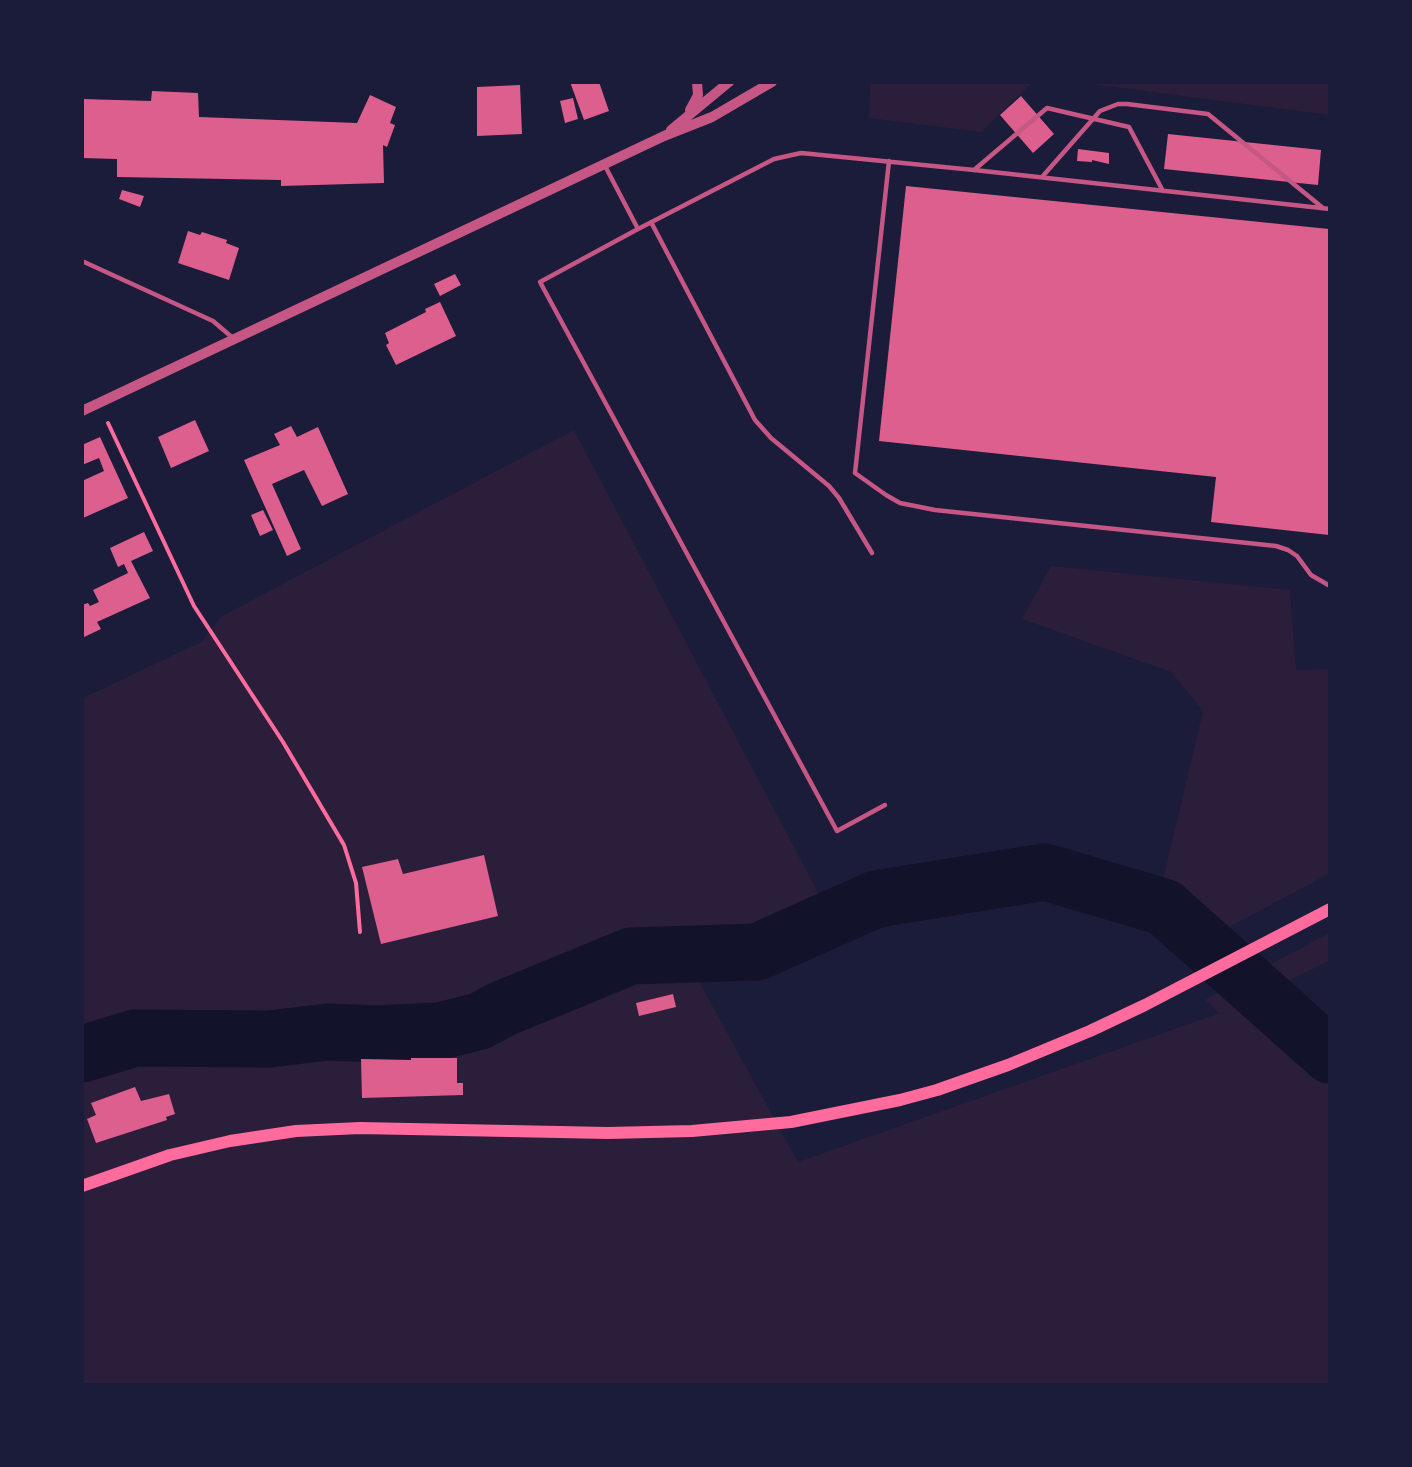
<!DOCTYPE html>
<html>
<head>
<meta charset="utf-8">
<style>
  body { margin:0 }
  #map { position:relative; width:1412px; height:1467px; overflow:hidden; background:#1b1b3a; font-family:Bitter,serif }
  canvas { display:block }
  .frame { position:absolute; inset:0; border:84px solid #1b1b3a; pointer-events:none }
</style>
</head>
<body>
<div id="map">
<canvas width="1412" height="1467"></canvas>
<div class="frame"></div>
</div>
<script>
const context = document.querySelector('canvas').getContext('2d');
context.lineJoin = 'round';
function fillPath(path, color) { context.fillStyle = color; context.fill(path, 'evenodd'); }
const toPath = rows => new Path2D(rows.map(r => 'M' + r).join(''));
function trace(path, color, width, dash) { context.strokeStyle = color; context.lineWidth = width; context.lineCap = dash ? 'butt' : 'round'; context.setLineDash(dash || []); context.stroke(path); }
fillPath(toPath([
  [870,83,870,82,1032,83,981,132,869,118],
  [1083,83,1329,83,1329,115],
  [574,430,822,900,689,963,798,1162,1220,1013,1205,1000,1329,933,1329,961,1289,981,1329,1014,1329,1384,83,1384,83,698,201,642,222,616],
  [1051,566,1290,590,1296,670,1329,669,1329,874,1216,934,1162,884,1203,711,1171,672,1022,619]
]), '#2a1e3b');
trace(toPath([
  [82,1054,135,1038,269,1039,328,1032,376,1034,440,1031,480,1021,502,1009,631,956,757,952,876,899,1045,872,1164,907,1330,1055]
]), '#12122b', 57);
fillPath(toPath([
  [570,82,599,82,609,111,584,120],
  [520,85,522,134,477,136,477,87],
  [152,91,198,93,199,117,357,123,370,95,396,107,390,123,395,125,387,147,383,145,384,183,281,186,281,180,117,177,117,159,82,158,82,99,151,101],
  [1021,96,1054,134,1033,153,1000,115],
  [573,98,578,119,565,123,560,101],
  [1168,134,1321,150,1318,185,1164,169],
  [1078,149,1109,153,1109,164,1092,160,1092,162,1077,161],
  [906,186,1329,229,1329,535,1211,522,1216,477,879,441],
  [122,190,144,196,140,207,119,199],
  [188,231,200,235,202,232,227,240,226,243,239,248,229,280,178,263],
  [455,274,461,285,440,296,434,284],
  [440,302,456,336,396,365,386,345,389,343,385,333,426,312,425,309],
  [195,420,209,451,171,468,158,437],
  [291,426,297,437,318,427,348,494,322,506,304,470,272,484,301,549,287,556,244,460,280,445,274,434],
  [100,437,128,498,83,518,82,481,104,471,99,458,82,465,82,445],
  [263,510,273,530,260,536,251,515],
  [144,532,153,551,131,561,150,598,97,622,101,629,82,638,82,605,88,603,90,606,99,602,93,590,128,573,124,564,118,567,110,548],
  [484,855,498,916,381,944,362,867,398,859,403,874],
  [673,994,676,1007,639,1016,636,1003],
  [411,1058,457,1058,457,1083,463,1083,463,1095,362,1098,361,1059,411,1060],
  [135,1087,141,1101,169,1094,175,1114,166,1117,167,1120,96,1143,87,1119,96,1115,91,1103]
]), '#dd5f8e');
trace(toPath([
  [108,423,194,606,283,742,344,845,356,883,360,932]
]), '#ff6b9d', 4);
trace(toPath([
  [889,161,855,473,886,495,900,503,935,510,1276,546,1288,550,1297,556,1311,575,1330,586],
  [604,164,638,229,774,159,801,153,974,170,1330,209],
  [974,170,1047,108,1129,127,1163,191],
  [1042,177,1100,111,1118,104,1127,104,1208,114,1323,208],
  [651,222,755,420,771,438,829,486,839,498,872,553],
  [638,229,540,282,837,831,885,805],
  [82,261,213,321,234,339]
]), '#c65784', 4.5);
trace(toPath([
  [690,110,698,95,697,82],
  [671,130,729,82],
  [82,411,664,136,712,117,772,82]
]), '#c65784', 10);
trace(toPath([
  [82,1186,170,1155,230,1141,296,1131,360,1128,608,1133,692,1131,791,1122,900,1100,937,1090,1008,1065,1090,1031,1145,1005,1330,909]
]), '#ff6b9d', 12);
</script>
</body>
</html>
